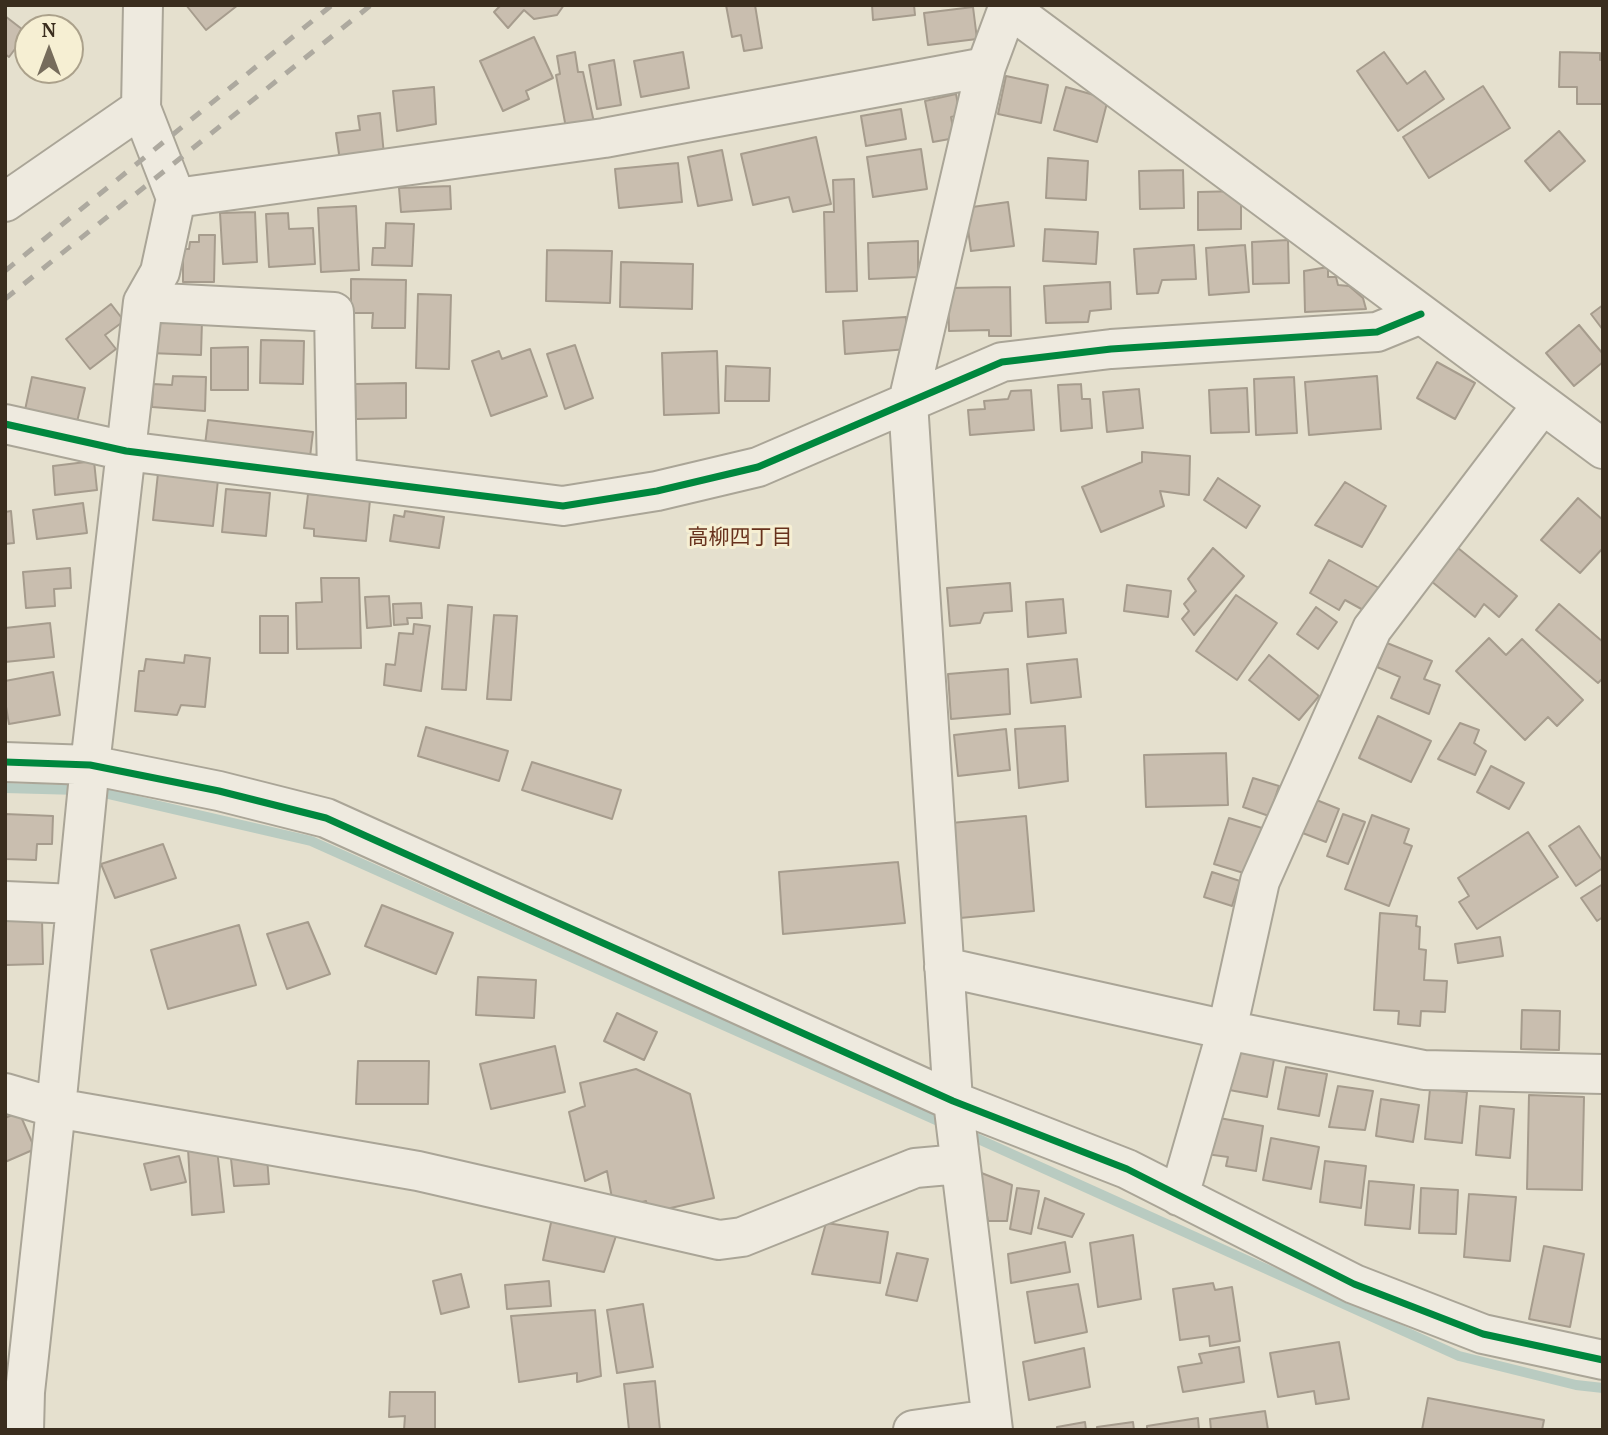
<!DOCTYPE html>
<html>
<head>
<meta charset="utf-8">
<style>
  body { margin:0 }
  #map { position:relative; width:1608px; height:1435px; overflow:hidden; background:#e5e0ce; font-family:"PT Serif",serif }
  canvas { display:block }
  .frame { position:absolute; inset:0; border:7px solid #3a2d1e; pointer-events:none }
  .north { position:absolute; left:14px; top:14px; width:70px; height:70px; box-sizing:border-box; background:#f6efd3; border:2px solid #aba18b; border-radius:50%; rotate:0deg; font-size:19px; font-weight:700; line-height:28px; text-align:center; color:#3a2d1e }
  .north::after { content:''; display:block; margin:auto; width:24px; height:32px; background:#766c5c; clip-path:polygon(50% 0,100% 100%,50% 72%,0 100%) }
</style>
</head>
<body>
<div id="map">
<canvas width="1608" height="1435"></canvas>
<div class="frame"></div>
<div class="north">N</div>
</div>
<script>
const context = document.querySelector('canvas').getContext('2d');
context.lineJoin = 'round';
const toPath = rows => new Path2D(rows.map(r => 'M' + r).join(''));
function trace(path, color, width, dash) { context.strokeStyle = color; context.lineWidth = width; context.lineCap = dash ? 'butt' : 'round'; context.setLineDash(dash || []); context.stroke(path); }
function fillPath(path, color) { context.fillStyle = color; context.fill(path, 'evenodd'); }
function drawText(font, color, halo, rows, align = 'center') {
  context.font = font + ' "PT Serif","Noto Sans JP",serif'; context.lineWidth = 6; context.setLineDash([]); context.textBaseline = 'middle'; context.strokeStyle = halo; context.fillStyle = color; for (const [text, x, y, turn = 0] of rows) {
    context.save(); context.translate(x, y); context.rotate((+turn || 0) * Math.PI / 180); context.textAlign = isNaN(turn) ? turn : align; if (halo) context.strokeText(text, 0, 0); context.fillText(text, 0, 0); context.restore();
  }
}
trace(toPath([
  [5,788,79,790],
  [95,791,311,841,947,1125],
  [965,1133,1459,1356,1576,1385,1603,1388]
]), '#b9cbc1', 10);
const building = toPath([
  [186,5,238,5,206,30,186,5],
  [501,5,564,5,557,15,534,19,524,10,508,28,494,12,501,5],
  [726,5,755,5,762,48,744,51,741,35,732,37,726,5],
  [872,5,914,5,915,15,873,20,872,5],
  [973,7,977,39,928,45,924,13,973,7],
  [5,16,27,33,9,57,5,54,5,16],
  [534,37,553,78,526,91,529,99,503,111,480,61,534,37],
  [575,52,578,72,583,72,595,127,567,133,556,75,560,74,557,56,575,52],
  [683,52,689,88,641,97,634,61,683,52],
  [1384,52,1407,84,1425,71,1444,99,1398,131,1357,71,1384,52],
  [1560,52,1600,53,1600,60,1603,60,1603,104,1577,104,1577,87,1559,87,1560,52],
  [614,60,621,105,597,109,589,65,614,60],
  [1006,76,1048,85,1041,123,998,114,1006,76],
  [1483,86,1510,128,1429,178,1403,137,1483,86],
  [434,87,436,124,397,131,393,91,434,87],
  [1066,87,1108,99,1097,142,1054,130,1066,87],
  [956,94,960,115,951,117,955,138,933,142,925,101,956,94],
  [901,109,906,139,866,146,861,116,901,109],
  [380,113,384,155,340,161,336,133,360,130,358,116,380,113],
  [1559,131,1585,161,1550,191,1525,161,1559,131],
  [816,137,831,204,793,212,789,197,753,205,741,154,816,137],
  [921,149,927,189,873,197,867,157,921,149],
  [722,150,732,200,698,206,688,157,722,150],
  [1048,158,1088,161,1086,200,1046,198,1048,158],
  [678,163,682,202,619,208,615,169,678,163],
  [1183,170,1184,208,1140,209,1139,171,1183,170],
  [854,179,857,291,826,292,824,212,834,212,833,180,854,179],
  [450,186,451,209,401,212,399,188,450,186],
  [1241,191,1241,229,1198,230,1198,192,1241,191],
  [1008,202,1014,246,971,251,965,208,1008,202],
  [356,206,359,270,321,272,318,208,356,206],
  [255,212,257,262,223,264,220,213,255,212],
  [288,213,289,229,313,228,315,264,269,267,266,214,288,213],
  [386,223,414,224,412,266,372,265,373,248,385,248,386,223],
  [1045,229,1098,232,1096,264,1043,261,1045,229],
  [199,235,215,235,214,282,183,282,183,249,189,249,190,242,199,242,199,235],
  [1288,240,1289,283,1253,284,1252,242,1288,240],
  [918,241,918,277,869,279,868,243,918,241],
  [1194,245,1196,279,1162,280,1158,293,1137,294,1134,249,1194,245],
  [1245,245,1249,292,1209,295,1206,248,1245,245],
  [547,250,612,251,610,303,546,301,547,250],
  [621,262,693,264,692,309,620,307,621,262],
  [1328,267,1328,277,1336,277,1338,285,1349,286,1363,298,1366,309,1305,312,1304,271,1328,267],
  [351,279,406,280,405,328,372,328,373,313,351,313,351,279],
  [1110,282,1111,309,1090,311,1088,322,1046,323,1044,286,1110,282],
  [1010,287,1011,336,989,336,989,330,949,331,948,288,1010,287],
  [418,294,451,295,449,369,416,368,418,294],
  [111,304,124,321,105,335,116,349,90,369,66,339,111,304],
  [1603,305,1603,330,1591,314,1603,305],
  [906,317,908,349,845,354,843,321,906,317],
  [151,318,202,321,201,355,149,353,151,318],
  [1579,325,1603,354,1603,362,1574,386,1546,353,1579,325],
  [261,340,304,341,303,384,260,383,261,340],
  [575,345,593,398,565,409,547,354,575,345],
  [248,347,248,390,211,390,211,348,248,347],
  [530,349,547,396,491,416,472,361,499,351,502,359,530,349],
  [717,351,719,413,664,415,662,353,717,351],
  [1437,362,1475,383,1455,419,1417,398,1437,362],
  [726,366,770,368,769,401,725,401,726,366],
  [173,376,206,377,205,411,152,407,153,384,172,385,173,376],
  [1377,376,1381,429,1309,435,1305,382,1377,376],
  [32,377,85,388,77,422,25,410,32,377],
  [1294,377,1297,433,1256,435,1254,379,1294,377],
  [406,383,406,418,356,419,355,384,406,383],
  [1081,384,1082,399,1090,399,1092,428,1061,431,1058,385,1081,384],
  [1247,388,1249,432,1211,433,1209,390,1247,388],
  [1139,389,1143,428,1107,432,1103,392,1139,389],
  [1031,390,1034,430,970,435,968,410,985,409,984,401,1008,399,1011,391,1031,390],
  [208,420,313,432,310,457,205,445,208,420],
  [1142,452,1190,456,1189,495,1160,491,1164,506,1101,532,1082,487,1142,462,1142,452],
  [94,461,97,490,55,495,53,466,94,461],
  [158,473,218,480,213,526,153,520,158,473],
  [1218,478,1260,506,1246,528,1204,500,1218,478],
  [1345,482,1386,506,1362,547,1315,525,1345,482],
  [226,489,270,493,266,536,222,532,226,489],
  [308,494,370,500,366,541,314,536,314,529,304,528,308,494],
  [1578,498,1603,520,1603,548,1580,573,1541,540,1578,498],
  [83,503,87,533,37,539,33,510,83,503],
  [11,511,14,543,5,544,5,512,11,511],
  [405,511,444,517,439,548,390,541,394,515,404,517,405,511],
  [1213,548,1244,576,1194,635,1182,619,1189,611,1184,604,1196,591,1188,579,1213,548],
  [1458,548,1517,596,1499,617,1484,604,1475,617,1431,581,1458,548],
  [1329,560,1379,588,1365,611,1345,600,1339,610,1310,593,1329,560],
  [70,568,71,588,54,589,55,606,26,608,23,572,70,568],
  [321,578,359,578,361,648,297,649,296,603,322,602,321,578],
  [1010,583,1012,611,984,613,980,623,950,626,947,588,1010,583],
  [1127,585,1171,591,1168,617,1124,611,1127,585],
  [1236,595,1277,623,1237,680,1196,651,1236,595],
  [389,596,391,626,367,628,365,597,389,596],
  [1063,599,1066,633,1028,637,1026,602,1063,599],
  [421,603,422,618,407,618,408,624,394,625,393,604,421,603],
  [1559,604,1603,642,1603,678,1598,683,1536,630,1559,604],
  [448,605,472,607,466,690,442,689,448,605],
  [1316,607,1337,622,1318,649,1297,634,1316,607],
  [494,615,517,616,511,700,487,699,494,615],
  [260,616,288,616,288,653,260,653,260,616],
  [50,623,54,657,5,662,5,628,50,623],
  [414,624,430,626,421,691,384,685,386,664,395,665,399,633,413,634,414,624],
  [1489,638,1506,655,1522,639,1583,700,1557,726,1548,717,1525,740,1456,671,1489,638],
  [1387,643,1432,661,1424,679,1440,685,1429,714,1391,698,1400,677,1377,667,1387,643],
  [185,655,210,658,205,707,181,705,177,715,135,711,139,671,144,671,146,659,184,663,185,655],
  [1269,655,1319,696,1299,720,1249,680,1269,655],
  [1077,659,1081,697,1031,703,1027,664,1077,659],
  [1008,669,1010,714,951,719,948,674,1008,669],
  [53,672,60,715,9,724,5,701,5,681,53,672],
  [1378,716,1431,741,1411,782,1359,758,1378,716],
  [1460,723,1479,730,1474,743,1486,751,1475,775,1438,759,1460,723],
  [1065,726,1068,781,1019,788,1015,729,1065,726],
  [426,727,508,751,499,781,418,756,426,727],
  [1006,729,1010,770,958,776,954,735,1006,729],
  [1226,753,1228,805,1146,807,1144,755,1226,753],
  [532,762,621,790,612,819,522,790,532,762],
  [1491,766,1524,783,1509,809,1477,792,1491,766],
  [1253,778,1279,786,1269,816,1243,807,1253,778],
  [1314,799,1339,809,1326,842,1300,832,1314,799],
  [5,814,53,816,52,844,37,844,36,860,5,859,5,814],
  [1343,814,1365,822,1348,864,1327,856,1343,814],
  [1372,815,1409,829,1404,843,1412,846,1389,906,1345,889,1372,815],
  [1026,816,1034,911,960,918,951,823,1026,816],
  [1229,818,1262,828,1247,874,1214,864,1229,818],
  [1579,826,1603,862,1603,868,1576,886,1549,846,1579,826],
  [1528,832,1558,877,1477,929,1459,902,1469,896,1458,878,1528,832],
  [163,844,176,878,115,898,101,864,163,844],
  [898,862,905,923,783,934,779,872,898,862],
  [1212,872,1240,881,1232,906,1204,897,1212,872],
  [1603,884,1603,917,1597,921,1581,898,1603,884],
  [382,905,453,933,436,974,365,946,382,905],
  [1380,913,1417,916,1416,926,1420,927,1419,949,1426,950,1424,980,1447,981,1445,1012,1421,1011,1420,1026,1398,1024,1399,1011,1374,1010,1380,913],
  [42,918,43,964,6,965,5,919,42,918],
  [308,922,330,974,287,989,267,934,308,922],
  [239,925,256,985,168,1009,151,950,239,925],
  [1500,937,1503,956,1458,963,1455,944,1500,937],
  [478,977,536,980,534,1018,476,1015,478,977],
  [1522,1010,1560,1011,1559,1050,1521,1049,1522,1010],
  [617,1013,657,1032,644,1060,604,1041,617,1013],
  [555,1046,565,1092,491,1109,480,1064,555,1046],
  [1232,1046,1275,1054,1267,1097,1224,1089,1232,1046],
  [358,1061,429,1061,428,1104,356,1104,358,1061],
  [1286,1067,1327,1074,1319,1116,1278,1109,1286,1067],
  [636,1069,690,1094,714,1198,649,1213,646,1201,614,1209,607,1171,585,1181,569,1112,585,1106,580,1083,636,1069],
  [1338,1086,1373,1091,1365,1130,1329,1127,1338,1086],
  [1430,1089,1467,1092,1462,1143,1425,1139,1430,1089],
  [1529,1095,1584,1097,1582,1190,1527,1189,1529,1095],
  [1381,1099,1419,1105,1413,1142,1376,1136,1381,1099],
  [1480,1106,1514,1109,1510,1158,1476,1155,1480,1106],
  [19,1112,35,1149,5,1162,5,1118,19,1112],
  [1214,1117,1263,1126,1256,1171,1226,1166,1228,1157,1206,1154,1214,1117],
  [1271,1138,1319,1147,1311,1189,1263,1180,1271,1138],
  [188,1149,217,1149,224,1212,192,1215,188,1149],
  [179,1156,186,1182,151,1190,144,1164,179,1156],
  [267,1157,269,1184,234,1186,231,1159,267,1157],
  [1325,1161,1366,1166,1361,1208,1320,1202,1325,1161],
  [979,1172,1012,1185,1007,1221,988,1221,979,1172],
  [1369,1181,1414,1185,1410,1229,1365,1225,1369,1181],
  [1017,1188,1039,1191,1031,1234,1010,1229,1017,1188],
  [1421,1188,1458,1190,1456,1234,1419,1233,1421,1188],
  [1469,1194,1516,1197,1510,1261,1464,1257,1469,1194],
  [1045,1198,1084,1214,1072,1237,1038,1228,1045,1198],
  [552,1218,617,1233,604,1272,543,1260,552,1218],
  [826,1223,888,1232,880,1283,812,1274,826,1223],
  [1133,1235,1141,1299,1098,1307,1090,1243,1133,1235],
  [1065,1242,1070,1272,1011,1283,1008,1254,1065,1242],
  [1544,1246,1584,1254,1570,1327,1529,1319,1544,1246],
  [897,1253,928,1259,917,1301,886,1295,897,1253],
  [461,1274,469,1307,441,1314,433,1281,461,1274],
  [549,1281,551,1306,507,1309,505,1285,549,1281],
  [1213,1283,1215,1290,1232,1287,1240,1341,1210,1346,1209,1336,1180,1340,1173,1289,1213,1283],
  [1078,1284,1087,1332,1035,1343,1027,1292,1078,1284],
  [643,1304,653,1367,617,1373,607,1310,643,1304],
  [595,1310,601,1376,577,1382,577,1373,519,1382,511,1316,595,1310],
  [1339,1342,1349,1399,1316,1404,1314,1391,1278,1397,1270,1353,1339,1342],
  [1239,1347,1244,1382,1183,1392,1178,1367,1202,1363,1199,1354,1239,1347],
  [1084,1348,1090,1387,1029,1400,1023,1362,1084,1348],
  [655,1381,660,1430,629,1430,624,1384,655,1381],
  [390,1392,435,1392,435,1430,404,1430,405,1416,389,1417,390,1392],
  [1428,1398,1544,1420,1542,1430,1422,1430,1428,1398],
  [1265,1411,1268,1430,1211,1430,1210,1419,1265,1411],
  [1198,1418,1199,1430,1147,1430,1147,1426,1198,1418],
  [1085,1422,1086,1430,1057,1430,1057,1427,1085,1422],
  [1133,1422,1134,1430,1097,1430,1097,1427,1133,1422]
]);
fillPath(building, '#c9beaf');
trace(building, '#a69c8d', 2);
const street = toPath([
  [1009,8,1603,449],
  [176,198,604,138,986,67],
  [5,202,141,108],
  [143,302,334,312,337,477],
  [5,424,126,451,563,506,657,491,758,467,1002,362,1111,349,1377,332,1421,314],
  [5,762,90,765,219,791,326,818,953,1101,1127,1169,1354,1284,1483,1334,1603,1360],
  [5,901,76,904],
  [944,967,1227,1030,1424,1070,1603,1074],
  [5,1093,56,1108,418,1171,719,1240,742,1237,915,1168,960,1164],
  [1179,1196,1227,1030,1260,881,1372,629,1542,405],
  [24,1430,25,1392,56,1108,90,765,143,302,160,272,176,198,141,108,143,5],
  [913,1430,991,1419],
  [993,1430,953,1101,908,402,986,67,1009,5]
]);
trace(street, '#aaa597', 42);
trace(street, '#eeeadf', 38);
trace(toPath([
  [5,271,332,5],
  [5,299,371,5]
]), '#ada99f', 5, [12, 12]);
trace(toPath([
  [5,424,126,451,563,506,657,491,758,467,1002,362,1111,349,1377,332,1421,314],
  [5,762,90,765,219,791,326,818,953,1101,1127,1169,1354,1284,1483,1334,1603,1360]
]), '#00873e', 7);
drawText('21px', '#67311c', '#f6efd3', [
  ["高柳四丁目",740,538]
]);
</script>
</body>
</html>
